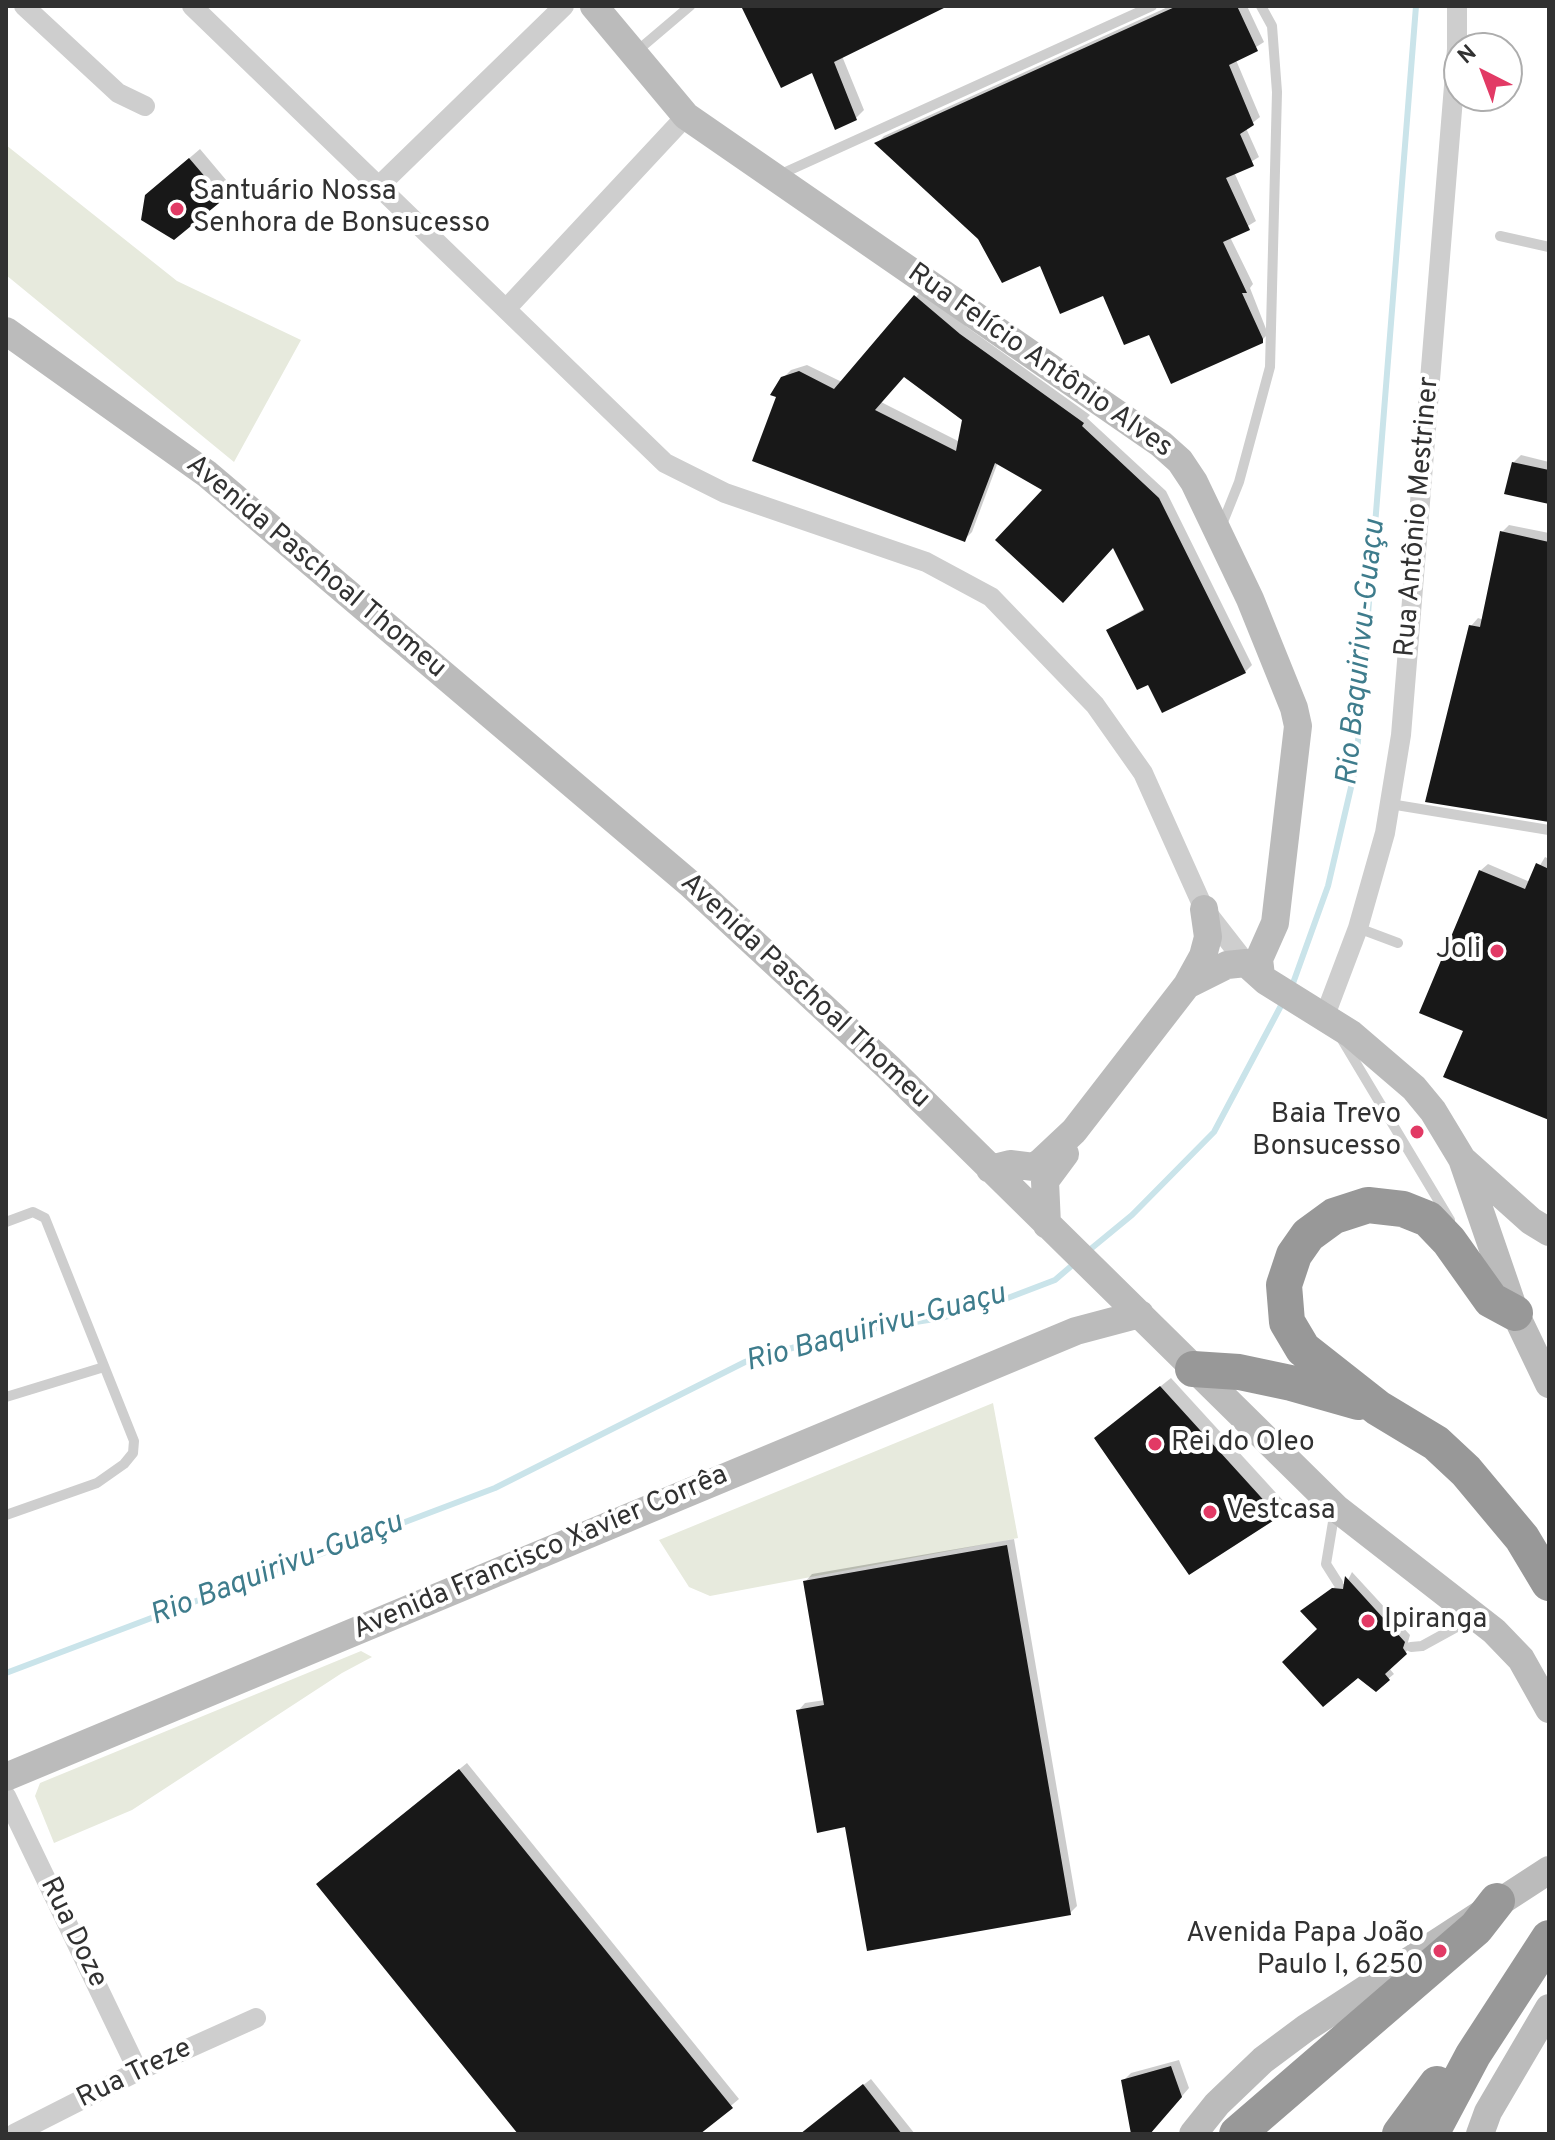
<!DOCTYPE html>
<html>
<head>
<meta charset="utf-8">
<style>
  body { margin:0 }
  #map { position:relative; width:1555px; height:2140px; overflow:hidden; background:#fff; font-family:Overpass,sans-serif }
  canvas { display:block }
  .frame { position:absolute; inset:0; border:8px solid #313131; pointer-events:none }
  .north { position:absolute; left:1443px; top:32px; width:80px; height:80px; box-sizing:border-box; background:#fff; border:2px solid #adadad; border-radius:50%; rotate:318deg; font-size:22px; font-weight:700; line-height:32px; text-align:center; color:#313131 }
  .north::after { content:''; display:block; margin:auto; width:28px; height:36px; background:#e23a65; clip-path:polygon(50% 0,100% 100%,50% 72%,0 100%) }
</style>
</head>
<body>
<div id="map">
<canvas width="1555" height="2140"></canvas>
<div class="frame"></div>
<div class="north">N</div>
</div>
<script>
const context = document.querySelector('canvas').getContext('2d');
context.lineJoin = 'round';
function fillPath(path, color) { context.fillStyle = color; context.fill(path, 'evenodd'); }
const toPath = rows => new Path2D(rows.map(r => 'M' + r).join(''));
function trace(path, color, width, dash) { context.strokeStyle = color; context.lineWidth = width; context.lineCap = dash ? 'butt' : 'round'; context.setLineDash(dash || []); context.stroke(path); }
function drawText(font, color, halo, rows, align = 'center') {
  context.font = font + ' Overpass,sans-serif'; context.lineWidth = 8; context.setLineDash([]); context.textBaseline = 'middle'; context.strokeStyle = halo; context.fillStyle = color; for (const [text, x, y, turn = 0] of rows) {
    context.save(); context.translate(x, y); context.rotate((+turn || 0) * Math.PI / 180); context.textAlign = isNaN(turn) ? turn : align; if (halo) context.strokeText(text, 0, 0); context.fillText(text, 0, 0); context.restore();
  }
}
fillPath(toPath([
  [6,145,177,281,301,340,234,462,6,275],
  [993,1403,1018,1538,710,1596,689,1587,659,1540],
  [361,1651,372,1657,342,1673,132,1810,54,1843,35,1796,40,1783]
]), '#e7eadd');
fillPath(toPath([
  [743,6,944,6,842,56,864,110,856,118,813,70],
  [1170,6,1247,6,1264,42,1236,60,1260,117,1246,128,1259,157,1234,172,1256,221,1230,237,1253,284,1250,288,1268,334,1261,341,1150,332,1104,293,980,238,877,143,884,136],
  [200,149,232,187,222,197,158,185],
  [923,289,967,327,1090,415,1087,418,1166,491,1252,665,1245,672,1149,682,1108,630,1145,608,1114,545,1045,489,998,462,972,532,965,539,783,378,791,370,807,365,842,382],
  [904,375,965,419,960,442,881,402],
  [1521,455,1549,462,1549,502,1513,463],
  [1509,525,1549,533,1549,820,1471,626,1478,618,1484,620,1502,532],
  [1545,857,1549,859,1549,1118,1465,1030,1480,871,1488,864,1530,882],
  [1171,1378,1288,1506,1189,1572,1096,1438],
  [1014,1539,1077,1906,1070,1913,847,1825,798,1711,805,1703,825,1700,805,1582,812,1574],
  [1352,1572,1410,1635,1408,1642,1411,1647,1389,1668,1394,1674,1376,1689,1319,1629,1308,1606,1339,1584,1346,1584],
  [467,1763,739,2099,697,2134,521,2134,326,1877],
  [1179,2060,1189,2088,1149,2134,1133,2134,1123,2081,1131,2073],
  [871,2079,915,2134,801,2134]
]), '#0003');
trace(toPath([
  [1292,986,1328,886,1356,766,1416,6],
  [1087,1252,1132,1215,1214,1132,1284,1000],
  [6,1673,495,1488,745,1362,839,1334,941,1318,1000,1301,1055,1280,1076,1262]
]), '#cae4ea', 6);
fillPath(toPath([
  [741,6,948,6,834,62,857,120,835,130,812,73,781,88],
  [1177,6,1237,6,1258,51,1229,65,1254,125,1240,134,1254,166,1226,178,1250,230,1223,242,1247,293,1242,293,1263,339,1263,343,1171,384,1149,335,1124,345,1103,296,1060,314,1040,266,1002,283,978,239,874,143],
  [189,158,224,199,174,240,141,220,145,195],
  [914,295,960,334,1084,423,1082,426,1159,498,1246,673,1162,713,1148,685,1137,690,1106,630,1144,610,1113,548,1063,603,995,540,1042,490,995,463,965,542,752,461,776,397,770,395,781,377,799,371,834,389],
  [904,377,962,420,956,451,875,410],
  [1512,462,1549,470,1549,504,1504,494],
  [1500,531,1549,542,1549,822,1425,802,1469,625,1480,627],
  [1536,863,1549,869,1549,1120,1443,1077,1463,1031,1419,1013,1479,870,1525,889],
  [1160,1386,1279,1517,1189,1575,1094,1438],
  [1007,1545,1071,1915,867,1951,845,1827,817,1833,796,1710,824,1705,803,1581],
  [1345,1576,1405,1642,1403,1648,1407,1654,1385,1674,1390,1680,1376,1692,1358,1678,1323,1707,1282,1662,1317,1629,1300,1611,1332,1588,1343,1589],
  [459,1769,733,2108,700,2134,518,2134,316,1884],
  [1171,2066,1182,2097,1150,2134,1131,2134,1121,2080],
  [863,2084,902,2134,800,2134]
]), '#181818');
trace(toPath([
  [637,51,690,6],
  [779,175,1152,6],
  [1500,236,1549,247],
  [1221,527,1239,482,1270,367,1277,92,1272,26,1261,6],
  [1390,804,1549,830],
  [1358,928,1398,943],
  [1341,1038,1450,1220],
  [6,1222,33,1212,45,1218,134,1441,133,1453,124,1464,97,1483,6,1515],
  [6,1397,104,1367],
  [1335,1510,1326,1564,1338,1583],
  [1411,1647,1422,1646,1473,1618]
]), '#cecece', 10);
trace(toPath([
  [24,6,118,93,145,106],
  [192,6,665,463,725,493,926,562,991,597,1095,705,1143,773,1204,909,1246,963],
  [378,187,564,6],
  [506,309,686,116],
  [1324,1018,1358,928,1385,833,1401,735,1457,49,1457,6],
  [6,1796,138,2071],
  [14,2134,138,2071,256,2018]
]), '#cecece', 20);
trace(toPath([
  [594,6,686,116,1161,444,1180,461,1194,482,1250,599,1294,708,1298,726,1275,923,1259,959,1261,976],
  [6,331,207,474,689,883,889,1068,1336,1508,1494,1631,1521,1659,1549,1709],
  [1187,985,1203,956,1208,937,1204,909],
  [1464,1161,1531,1221,1549,1232],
  [990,1169,1010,1164,1034,1167,1041,1162,1074,1131,1187,985,1227,965,1246,963,1266,981,1351,1034,1414,1088,1433,1111,1462,1159,1515,1313,1549,1384],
  [1047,1225,1045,1181,1065,1154],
  [6,1777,1076,1331,1140,1314],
  [1193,2134,1217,2104,1263,2060,1306,2028,1549,1870],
  [1480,2134,1488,2112,1549,2008]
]), '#bbb', 28);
trace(toPath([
  [1515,1313,1491,1300,1449,1241,1428,1219,1403,1209,1368,1205,1334,1216,1308,1235,1294,1255,1284,1285,1287,1322,1303,1349,1378,1408,1436,1443,1466,1471,1522,1538,1549,1583],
  [1193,1369,1239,1372,1291,1383,1358,1402],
  [1237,2134,1476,1928,1497,1901],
  [1400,2134,1437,2084],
  [1431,2134,1473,2055,1549,1938]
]), '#989898', 36);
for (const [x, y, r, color] of [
  [177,209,8,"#e23a65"],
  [1497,951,8,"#e23a65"],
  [1417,1132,8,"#e23a65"],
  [1155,1444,8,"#e23a65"],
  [1210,1512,8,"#e23a65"],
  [1368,1621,8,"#e23a65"],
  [1440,1951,8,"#e23a65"]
]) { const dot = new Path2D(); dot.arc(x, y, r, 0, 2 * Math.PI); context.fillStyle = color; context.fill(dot); trace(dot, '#fff', 3); }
drawText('28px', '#313131', '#fff', [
  ["Santuário Nossa",193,193],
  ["Senhora de Bonsucesso",193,225],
  ["Joli",1481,951,"right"],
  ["Baia Trevo",1401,1116,"right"],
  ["Bonsucesso",1401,1148,"right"],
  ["Rei do Oleo",1171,1444],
  ["Vestcasa",1226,1512],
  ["Ipiranga",1384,1621],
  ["Avenida Papa João",1424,1935,"right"],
  ["Paulo I, 6250",1424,1967,"right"]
], 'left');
drawText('28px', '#313131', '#fff', [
  ["Rua Felício Antônio Alves",1039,362,35],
  ["Rua Antônio Mestriner",1419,517,-85],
  ["Avenida Paschoal Thomeu",315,568,40],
  ["Avenida Paschoal Thomeu",804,992,43],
  ["Avenida Francisco Xavier Corrêa",541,1554,-23],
  ["Rua Doze",72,1933,64],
  ["Rua Treze",135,2075,-26]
]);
drawText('italic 30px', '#3e7c8c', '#fff', [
  ["Rio Baquirivu-Guaçu",1363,653,-84],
  ["Rio Baquirivu-Guaçu",876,1330,-15],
  ["Rio Baquirivu-Guaçu",277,1571,-21]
]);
</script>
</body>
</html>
